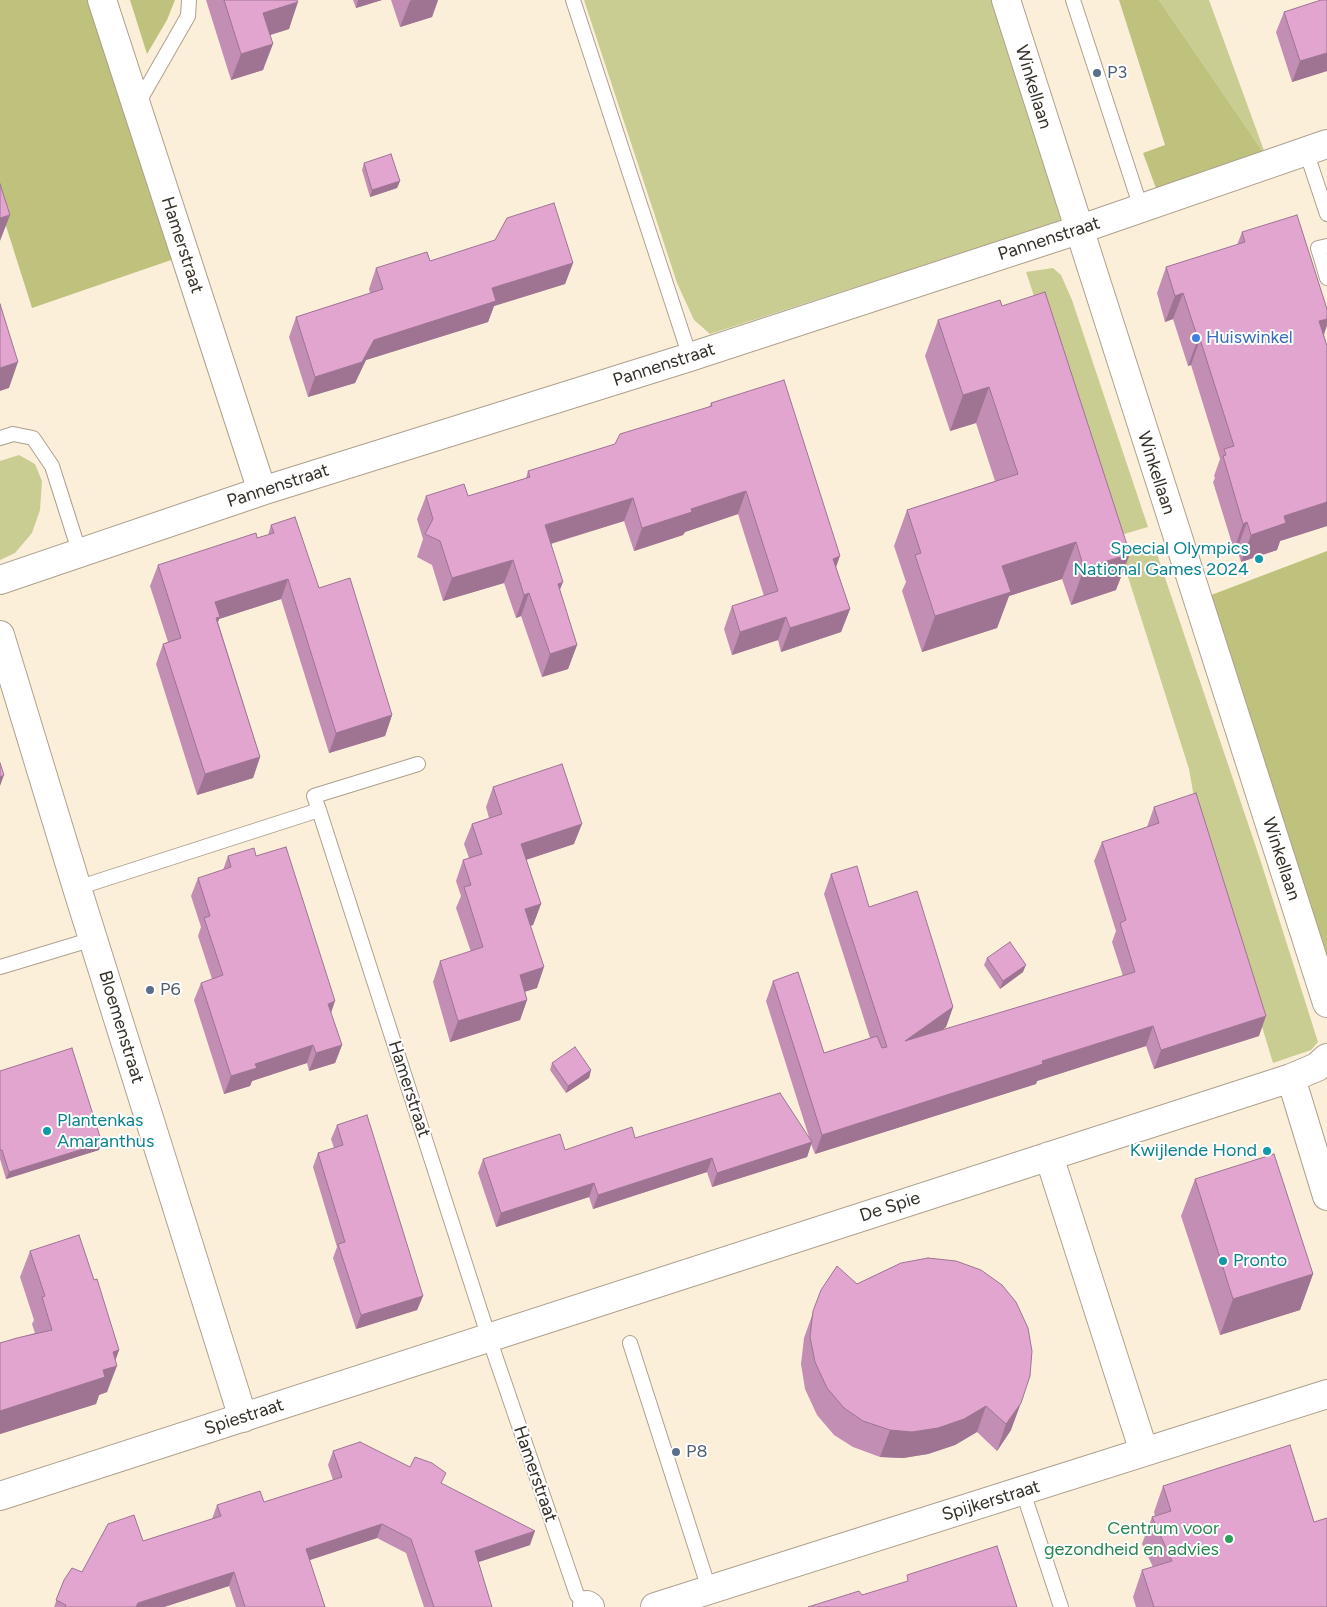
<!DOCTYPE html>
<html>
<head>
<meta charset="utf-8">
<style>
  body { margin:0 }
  canvas { display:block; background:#fcefda }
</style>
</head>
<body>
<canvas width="1327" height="1607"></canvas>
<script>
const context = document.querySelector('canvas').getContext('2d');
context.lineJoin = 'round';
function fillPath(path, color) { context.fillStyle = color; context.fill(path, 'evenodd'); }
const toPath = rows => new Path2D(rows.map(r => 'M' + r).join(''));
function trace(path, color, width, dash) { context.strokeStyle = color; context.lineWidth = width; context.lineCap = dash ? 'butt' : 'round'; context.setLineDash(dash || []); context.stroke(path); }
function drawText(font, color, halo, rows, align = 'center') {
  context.font = font + ' Figtree,sans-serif'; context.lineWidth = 4; context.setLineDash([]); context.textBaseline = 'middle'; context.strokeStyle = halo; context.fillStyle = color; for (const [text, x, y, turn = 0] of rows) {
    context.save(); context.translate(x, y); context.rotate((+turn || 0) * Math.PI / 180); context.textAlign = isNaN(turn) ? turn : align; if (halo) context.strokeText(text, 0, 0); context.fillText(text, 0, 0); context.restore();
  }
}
fillPath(toPath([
  [584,0,994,0,1067,219,710,334,694,320,677,283],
  [1159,0,1209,0,1266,156],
  [1053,268,1061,275,1072,300,1148,527,1114,537,1026,272],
  [19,455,35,464,42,481,40,510,32,533,15,553,0,560,0,461],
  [1155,548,1260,859,1318,1042,1311,1050,1273,1063,1196,809,1189,769,1122,558]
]), '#cacd92');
fillPath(toPath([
  [0,0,89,0,177,258,32,308,0,207],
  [130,0,175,0,167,20,147,54],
  [1119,0,1159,0,1266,156,1157,191,1143,153,1165,145],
  [1327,551,1327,956,1206,597]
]), '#bfc27d');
const lane = toPath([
  [573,0,690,357],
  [1073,0,1141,208],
  [137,105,188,16,189,0],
  [1306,151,1327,214],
  [1327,246,1318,248,1327,278],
  [0,438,13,434,33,438,52,466,80,554],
  [319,810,314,796,418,764],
  [77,888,319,810,489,1338,577,1595,587,1605],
  [0,967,93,939],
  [630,1343,709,1589],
  [1023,1492,1061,1607]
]);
const street = toPath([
  [102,0,262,491],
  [1006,0,1327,1003],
  [0,580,262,491,690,357,1078,230,1327,144],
  [0,635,77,888,243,1418],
  [1327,1058,1317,1067,1291,1078,1327,1196],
  [1049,1156,1144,1452],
  [0,1496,1291,1078],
  [587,1605,590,1607],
  [655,1607,1327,1394]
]);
trace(lane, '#ada18e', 16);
trace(street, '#ada18e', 30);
trace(lane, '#fff', 14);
trace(street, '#fff', 28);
fillPath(toPath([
  [206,0,297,0,289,29,270,35,263,70,231,80],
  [353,0,382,0,356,8],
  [391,0,438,0,432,17,400,27],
  [1327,0,1327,71,1292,82,1276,32,1284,12],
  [364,163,400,181,397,188,370,197,362,170],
  [1242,232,1327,309,1327,325,1324,335,1327,346,1327,526,1280,541,1277,550,1241,562,1237,549,1234,550,1213,482,1215,478,1214,476,1220,459,1191,365,1188,366,1173,319,1165,322,1157,293,1166,267,1237,245],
  [430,261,573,263,565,284,494,306,488,322,366,360,355,383,308,397,289,337,296,317,370,293,369,289,376,268],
  [1002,306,1116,590,1071,605,1062,579,1009,596,997,628,922,652,902,591,906,582,894,546,907,510,995,481,976,423,950,431,925,356,938,320],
  [711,403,836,567,850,609,841,632,781,652,778,640,732,655,724,629,732,606,764,596,738,514,685,532,683,535,634,551,624,521,551,544,560,591,577,645,568,669,542,677,521,616,516,618,504,583,443,601,432,565,417,557,423,539,417,519,426,496,468,496,526,478,528,471,615,444,710,406],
  [271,525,319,588,392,715,385,736,329,753,281,599,219,619,218,622,260,757,253,778,197,795,156,664,163,644,168,642,150,586,158,565,268,535],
  [493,787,574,844,526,860,541,904,533,925,530,926,537,988,525,991,527,1000,520,1020,450,1042,433,982,440,961,471,952,456,908,461,896,456,881,463,860,469,858,464,844,472,824,489,818,486,807],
  [1154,807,1259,1036,1154,1069,1146,1046,1037,1081,1036,1084,815,1154,811,1144,807,1157,712,1187,707,1172,593,1209,589,1197,496,1227,478,1173,483,1159,565,1150,635,1138,810,1140,766,1001,773,981,824,1053,870,1038,824,894,831,874,869,907,953,1007,946,1027,941,1031,1123,976,1112,942,1116,931,1094,861,1102,842,1147,827],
  [228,856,256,856,331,1013,342,1045,335,1063,309,1071,307,1063,252,1081,250,1086,224,1094,194,1000,201,983,212,979,198,936,201,927,191,896,198,878,223,870],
  [987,958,1023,972,1000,989,984,965],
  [552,1063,591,1070,589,1078,566,1093,550,1070],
  [0,1071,99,1150,6,1179,0,1159],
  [337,1125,423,1296,417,1310,356,1329,333,1258,337,1247,313,1167,318,1153,334,1148,331,1139],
  [1195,1179,1313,1274,1300,1310,1220,1335,1181,1216],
  [30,1251,94,1280,119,1350,115,1361,107,1392,99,1395,96,1404,0,1434,0,1343,35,1333,32,1324,34,1320,20,1277],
  [901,1263,1011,1430,997,1451,977,1432,955,1445,928,1454,903,1458,880,1457,853,1447,834,1435,817,1415,805,1389,801,1364,804,1338,821,1290,857,1284],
  [333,1451,442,1484,530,1545,478,1562,492,1607,424,1607,406,1553,377,1538,309,1560,325,1607,236,1607,229,1586,164,1607,54,1607,64,1580,143,1541,212,1519,217,1505,264,1502,333,1480,328,1465],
  [1163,1486,1327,1607,1136,1607,1133,1597,1142,1570,1153,1567,1142,1544,1152,1517,1155,1516,1154,1512]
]), '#c28eb3');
fillPath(toPath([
  [358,0,382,0,356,8],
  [412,0,438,0,432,17,400,27,410,1],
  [298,2,289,29,254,40,263,13],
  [273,44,263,70,231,80,241,54],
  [1327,53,1327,71,1292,82,1300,61],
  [400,181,397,188,370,197,372,190],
  [10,215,0,241,0,218],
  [573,263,565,284,494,306,488,322,366,360,355,383,308,397,315,377,374,340,492,288],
  [1183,293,1173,319,1165,322,1175,296],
  [1327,319,1327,325,1320,344,1319,321],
  [1198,339,1200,339,1191,365,1188,366],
  [18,362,9,388,0,391,0,368],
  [989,387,976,423,950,431,963,395],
  [746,491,738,514,685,532,683,535,634,551,642,528,691,509],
  [633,498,624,521,536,548,545,525],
  [1327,502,1327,526,1280,541,1277,550,1241,562,1251,535,1284,516],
  [1247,522,1237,549,1234,550,1243,524],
  [1076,542,1062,579,1009,596,997,628,922,652,935,616,1002,566],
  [1130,554,1116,590,1071,605,1084,568],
  [840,556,832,579,833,559],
  [513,560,504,583,443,601,452,578],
  [288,579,281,599,219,619,212,638,215,602],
  [563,582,554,605,558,584],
  [529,593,521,616,516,618,524,595],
  [850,609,841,632,781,652,790,628],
  [786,617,778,640,732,655,740,632],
  [577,645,568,669,542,677,550,654],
  [392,715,385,736,329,753,336,733],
  [260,757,253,778,197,795,205,774],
  [4,775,0,786,0,777],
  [582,824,574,844,513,864,521,844],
  [541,904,533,925,518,930,525,909],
  [1026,965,1023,972,1000,989,1003,981],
  [544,967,537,988,512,996,520,975],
  [527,1000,520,1020,450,1042,458,1021],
  [335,1001,329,1019,328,1004],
  [953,1007,946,1027,898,1061,905,1041],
  [1266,1016,1259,1036,1154,1069,1161,1050],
  [1153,1026,1146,1046,1037,1081,1036,1084,815,1154,822,1135,1042,1061],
  [313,1045,307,1063,252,1081,250,1086,224,1094,231,1076,255,1064],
  [342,1045,335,1063,309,1071,316,1053],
  [591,1070,589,1078,566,1093,568,1086],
  [812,1142,807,1157,712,1187,717,1173],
  [102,1143,99,1150,6,1179,9,1172],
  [712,1158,707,1172,593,1209,598,1195],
  [594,1183,589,1197,496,1227,501,1213],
  [1313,1274,1300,1310,1220,1335,1233,1299],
  [423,1296,417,1310,356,1329,361,1315],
  [119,1350,113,1367,117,1366,107,1392,99,1395,96,1404,0,1434,0,1411,103,1370,113,1352],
  [1021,1403,1011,1430,997,1451,1006,1424],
  [986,1406,977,1432,955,1445,928,1454,903,1458,880,1457,890,1430],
  [382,1524,377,1538,301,1563,306,1549],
  [535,1531,530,1545,470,1565,475,1551],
  [234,1572,229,1586,164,1607,136,1607,138,1603]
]), '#9e7492');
const building = toPath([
  [224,0,297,0,298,2,263,13,273,44,241,54,224,0],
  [1321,0,1327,0,1327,53,1300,61,1284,12,1321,0],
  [391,154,400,181,372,190,364,163,391,154],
  [0,184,10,215,0,218,0,184],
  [554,203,573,263,492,288,496,301,374,340,362,362,315,377,296,317,383,289,376,268,427,252,430,261,495,240,507,218,554,203],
  [1297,215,1327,309,1327,319,1319,321,1327,346,1327,502,1284,516,1286,523,1251,535,1247,522,1243,524,1223,456,1226,455,1224,449,1234,446,1200,339,1198,339,1183,293,1175,296,1166,267,1245,242,1242,232,1297,215],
  [1045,292,1130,554,1084,568,1076,542,1002,566,1011,592,935,616,915,555,921,553,907,510,1018,474,989,387,963,395,938,320,1000,300,1002,306,1045,292],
  [0,304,18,362,0,368,0,304],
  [784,380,840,556,833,559,850,609,790,628,786,617,740,632,732,606,778,591,746,491,691,509,692,512,642,528,633,498,545,525,563,582,558,584,577,645,550,654,529,593,524,595,513,560,452,578,440,541,425,534,433,519,426,496,464,484,468,496,530,477,528,471,615,444,620,434,712,406,711,403,784,380],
  [295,517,319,588,350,578,392,715,336,733,288,579,215,602,220,617,216,618,260,757,205,774,163,644,181,638,158,565,256,533,257,538,274,533,271,525,295,517],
  [0,763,4,775,0,777,0,763],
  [562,764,582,824,521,844,541,904,525,909,544,967,520,975,527,1000,458,1021,440,961,483,947,464,887,471,885,463,860,482,854,472,824,502,814,493,787,562,764],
  [1196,793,1266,1016,1161,1050,1153,1026,1042,1061,1043,1064,822,1135,773,981,798,972,824,1053,877,1036,882,1048,887,1047,831,874,857,866,869,907,917,891,953,1007,905,1041,1135,972,1120,923,1126,920,1102,842,1159,823,1154,807,1196,793],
  [286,847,335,1001,328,1004,342,1045,316,1053,313,1045,255,1064,257,1068,231,1076,201,983,223,975,204,918,210,916,198,878,231,867,228,856,254,848,256,856,286,847],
  [1010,942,1026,965,1003,981,987,958,1010,942],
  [575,1047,591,1070,568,1086,552,1063,575,1047],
  [72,1048,102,1143,9,1172,2,1150,0,1150,0,1071,72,1048],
  [780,1093,812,1142,717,1173,712,1158,598,1195,594,1183,501,1213,483,1159,560,1134,565,1150,632,1127,635,1138,780,1093],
  [367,1115,423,1296,361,1315,338,1244,345,1242,318,1153,343,1145,337,1125,367,1115],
  [1274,1154,1313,1274,1233,1299,1195,1179,1274,1154],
  [79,1235,94,1280,97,1279,119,1350,113,1352,117,1366,103,1370,105,1377,0,1411,0,1343,17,1338,52,1330,42,1297,45,1296,30,1251,79,1235],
  [928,1258,956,1261,981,1270,1002,1285,1016,1302,1028,1328,1032,1351,1030,1376,1021,1403,1006,1424,986,1406,964,1419,938,1428,912,1432,890,1430,863,1421,844,1408,827,1388,815,1362,810,1337,813,1311,821,1290,837,1266,857,1284,901,1263,928,1258],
  [360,1442,410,1467,415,1457,432,1463,446,1473,441,1483,535,1531,475,1551,492,1607,434,1607,411,1539,382,1524,306,1549,325,1607,245,1607,234,1572,138,1603,136,1607,65,1607,66,1605,56,1600,64,1580,72,1568,82,1572,108,1524,134,1515,143,1541,221,1516,217,1505,260,1491,264,1502,342,1477,333,1451,360,1442],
  [1290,1445,1314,1522,1327,1518,1327,1607,1154,1607,1142,1570,1172,1561,1152,1517,1171,1511,1163,1486,1290,1445],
  [997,1546,1017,1607,808,1607,859,1591,862,1595,908,1581,907,1575,997,1546]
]);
fillPath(building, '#e2a5d0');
trace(building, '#9e7492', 1);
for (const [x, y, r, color] of [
  [1097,73,5,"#5c6f8a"],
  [1196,338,5,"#3f7fe0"],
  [1259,559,5,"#0f9aa8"],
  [150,990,5,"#5c6f8a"],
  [47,1131,5,"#0f9aa8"],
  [1267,1151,5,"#0f9aa8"],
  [1223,1261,5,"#0f9aa8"],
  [676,1452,5,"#5c6f8a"],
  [1229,1539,5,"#2e9e5b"]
]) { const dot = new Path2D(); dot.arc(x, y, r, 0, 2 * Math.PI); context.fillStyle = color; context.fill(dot); trace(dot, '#fff', 2); }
drawText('18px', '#4e5e75', '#fff', [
  ["P3",1107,73],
  ["P6",160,990],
  ["P8",686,1452]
], 'left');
drawText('18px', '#353028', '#fff', [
  ["Winkellaan",1033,87,73],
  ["Pannenstraat",1049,239,-18],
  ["Hamerstraat",182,245,72],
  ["Pannenstraat",664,365,-18],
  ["Winkellaan",1156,473,72],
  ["Pannenstraat",278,486,-18],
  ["Winkellaan",1281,859,72],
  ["Bloemenstraat",121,1027,73],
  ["Hamerstraat",409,1089,72],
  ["De Spie",890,1207,-18],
  ["Spiestraat",244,1417,-18],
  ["Hamerstraat",535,1474,71],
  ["Spijkerstraat",991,1501,-17]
]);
drawText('18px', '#366cbe', '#fff', [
  ["Huiswinkel",1206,338]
], 'left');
drawText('18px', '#0d838f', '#fff', [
  ["Special Olympics",1249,549],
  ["National Games 2024",1249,570],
  ["Plantenkas",57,1121,"left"],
  ["Amaranthus",57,1142,"left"],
  ["Kwijlende Hond",1257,1151],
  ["Pronto",1233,1261,"left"]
], 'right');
drawText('18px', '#27864d', '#fff', [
  ["Centrum voor",1219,1529],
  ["gezondheid en advies",1219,1550]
], 'right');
</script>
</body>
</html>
